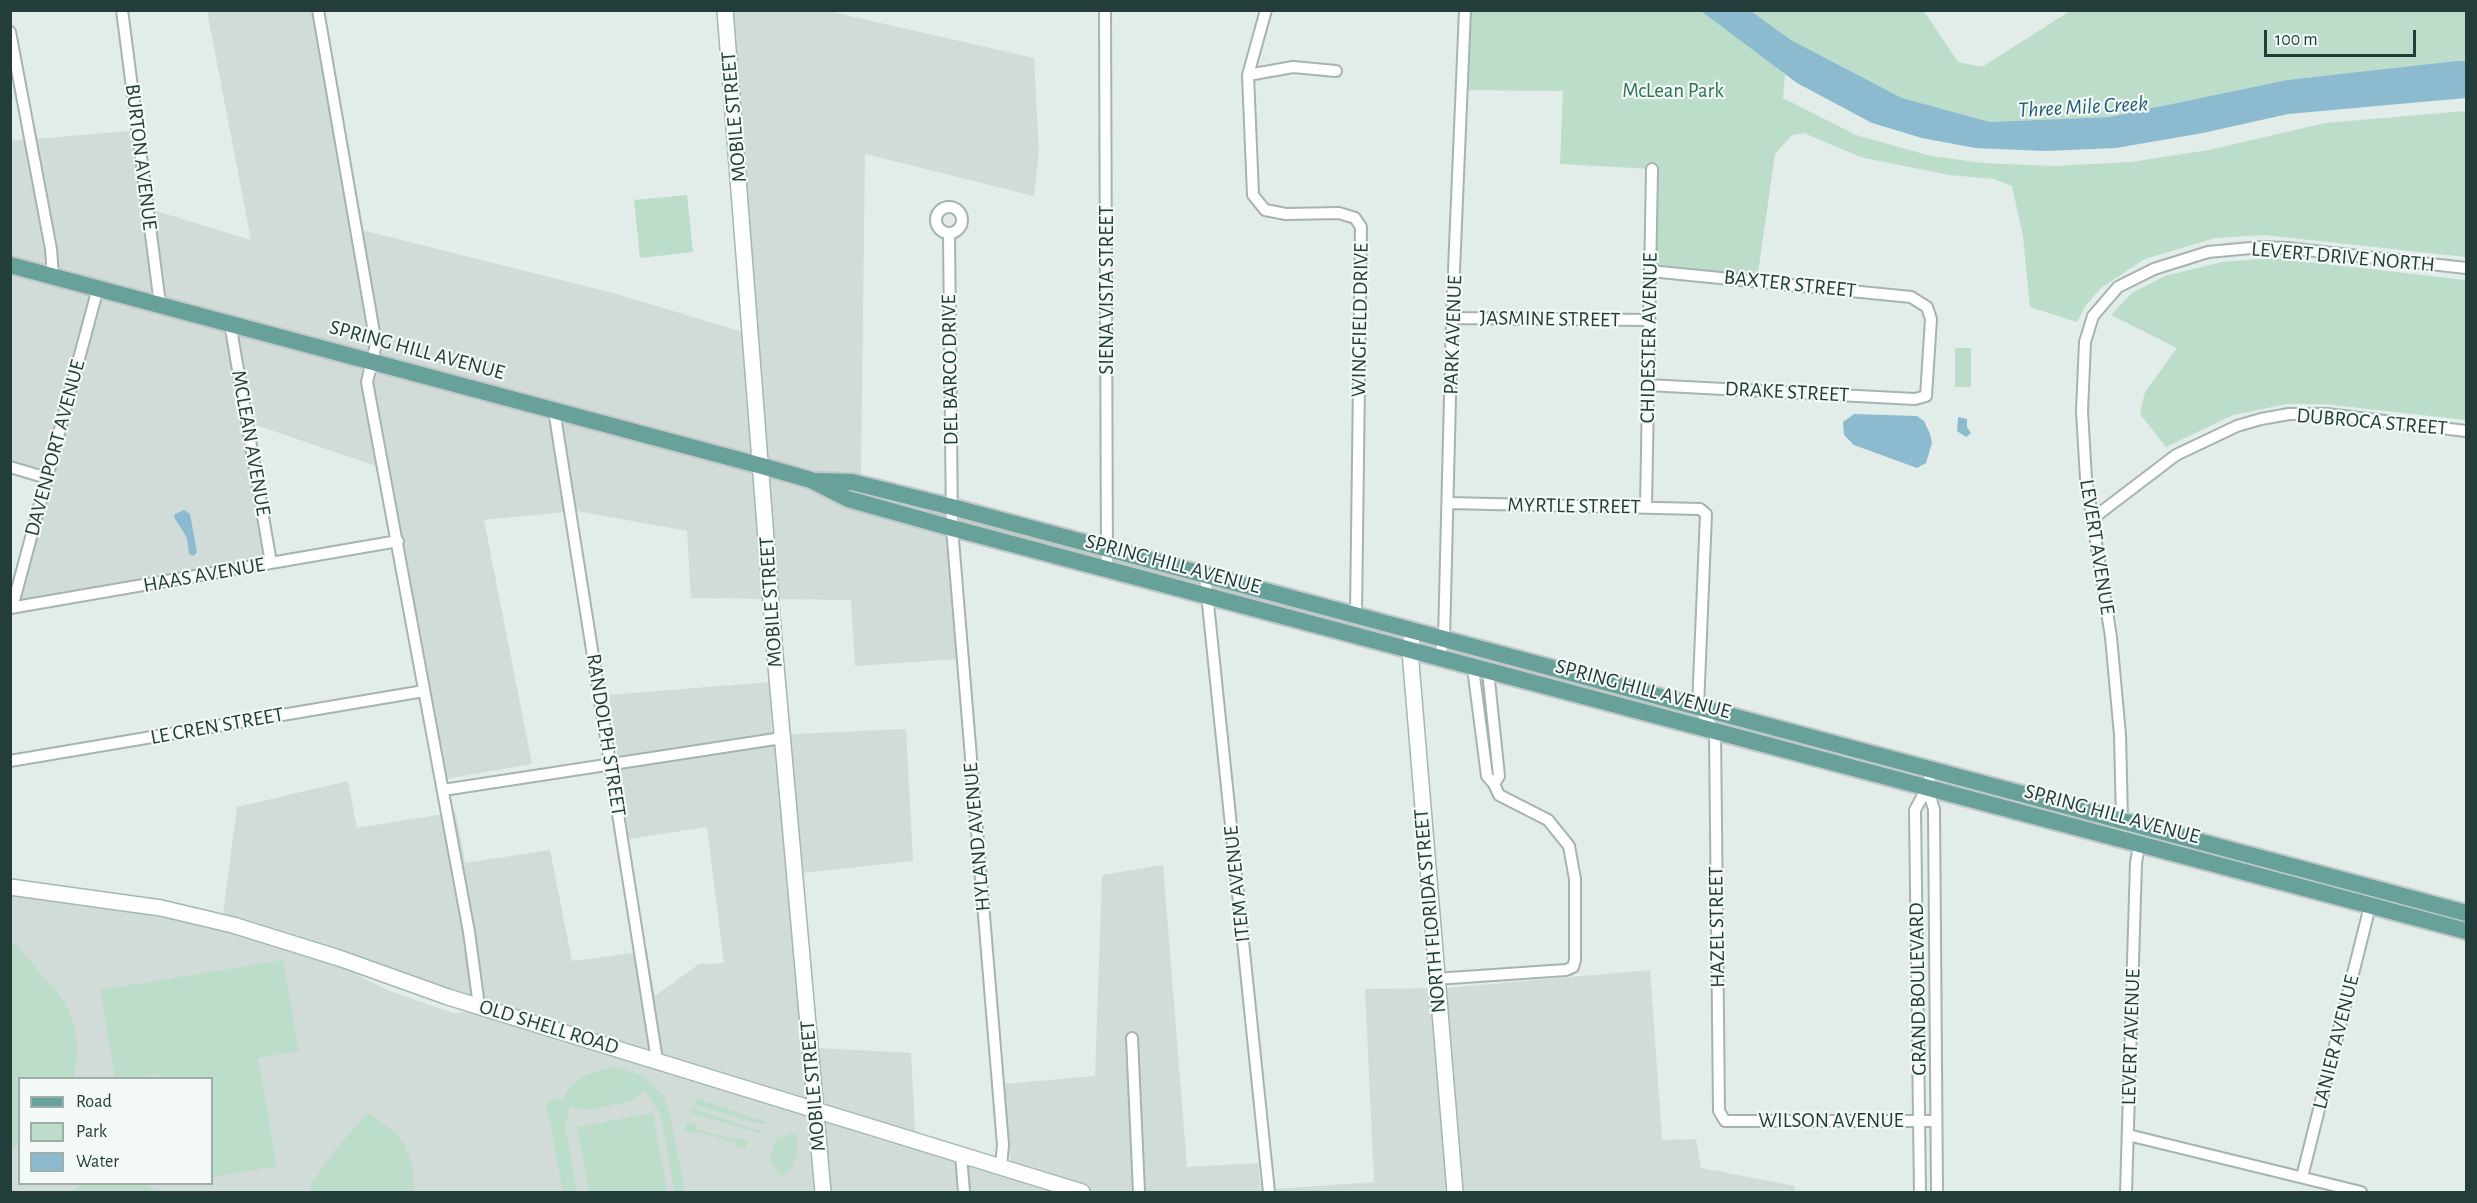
<!DOCTYPE html>
<html>
<head>
<meta charset="utf-8">
<style>
  body { margin:0 }
  #map { position:relative; width:2477px; height:1203px; overflow:hidden; background:#e2ece9; font-family:"Alegreya Sans",sans-serif }
  canvas { display:block }
  .frame { position:absolute; inset:0; border:12px solid #233d3a; pointer-events:none }
  .legend { position:absolute; left:18px; top:1077px; width:195px; height:108px; box-sizing:border-box; background:#f3f9f7; border:2px solid #a0aeab; margin:0; padding:8px 10px; list-style:none; font-size:18px; color:#233d3a }
  .legend li { display:flex; align-items:center; gap:12px; height:30px }
  .legend b { width:30px; border:2px solid #a0aeab }
  .scale { position:absolute; left:2264px; top:30px; width:152px; height:27px; box-sizing:border-box; border:3px solid #233d3a; border-top:0; padding-left:8px; font-size:18px; line-height:21px; white-space:nowrap; color:#233d3a; -webkit-text-stroke:4px #f3f9f7; paint-order:stroke }
</style>
</head>
<body>
<div id="map">
<canvas width="2477" height="1203"></canvas>
<div class="frame"></div>
<ul class="legend">
<li><b style="height:8px;background:#68a09a"></b>Road</li>
<li><b style="height:16px;background:#bcddca"></b>Park</li>
<li><b style="height:16px;background:#8cbbd0"></b>Water</li>
</ul>
<div class="scale">100 m</div>
</div>
<script>
const context = document.querySelector('canvas').getContext('2d');
context.lineJoin = 'round';
function fillPath(path, color) { context.fillStyle = color; context.fill(path, 'evenodd'); }
const toPath = rows => new Path2D(rows.map(r => 'M' + r).join(''));
function trace(path, color, width, dash) { context.strokeStyle = color; context.lineWidth = width; context.lineCap = dash ? 'butt' : 'round'; context.setLineDash(dash || []); context.stroke(path); }
function drawText(font, color, halo, rows, align = 'center') {
  context.font = font + ' "Alegreya Sans",sans-serif'; context.lineWidth = 4.5; context.setLineDash([]); context.textBaseline = 'middle'; context.strokeStyle = halo; context.fillStyle = color; for (const [text, x, y, turn = 0] of rows) {
    context.save(); context.translate(x, y); context.rotate((+turn || 0) * Math.PI / 180); context.textAlign = isNaN(turn) ? turn : align; if (halo) context.strokeText(text, 0, 0); context.fillText(text, 0, 0); context.restore();
  }
}
fillPath(toPath([
  [207,11,312,11,350,232,366,231,613,293,756,336,732,11,828,11,1034,58,1039,152,1034,196,865,154,861,474,853,506,949,531,957,659,855,666,851,600,691,598,687,531,577,511,484,520,532,764,446,779,388,470,244,421,266,558,18,603,52,484,11,473,10,141,130,131,143,207,251,240],
  [770,682,772,735,906,729,913,861,802,873,818,1048,911,1053,916,1146,1012,1178,1004,1084,1095,1076,1102,875,1163,865,1187,1167,1258,1163,1261,1190,1374,1182,1365,989,1446,988,1650,970,1662,1140,1696,1139,1701,1168,1795,1186,1795,1192,829,1192,826,1121,809,1115,818,1192,11,1192,11,893,133,909,221,928,333,963,390,991,453,1013,469,1012,669,1071,223,914,237,807,348,781,357,828,456,812,465,863,550,850,572,961,647,951,655,996,699,964,724,963,707,827,629,839,609,695],
  [20,1078,212,1078,212,1184,20,1184]
]), '#d1dcd8');
fillPath(toPath([
  [1701,10,1785,74,1783,98,1856,135,1931,156,1983,163,2054,166,2131,162,2209,150,2325,123,2466,111,2466,257,2264,235,2215,238,2145,259,2102,287,2086,305,2077,322,2030,307,2023,236,2012,186,1994,179,1950,175,1860,157,1804,133,1792,135,1775,154,1757,280,1650,271,1652,169,1560,164,1563,91,1461,90,1465,11],
  [1751,11,1924,11,1958,62,1982,67,2070,11,2466,11,2466,61,2287,80,2109,117,1990,122,1902,98,1791,40],
  [687,195,693,252,640,258,634,200],
  [2273,258,2466,280,2466,420,2324,404,2287,404,2233,415,2166,447,2140,414,2145,392,2177,348,2111,315,2132,293,2165,276,2222,262],
  [1955,348,1971,348,1971,387,1955,387],
  [15,943,65,1002,74,1025,78,1053,73,1078,20,1078,19,1144,11,1152,10,946],
  [283,960,299,1051,258,1058,277,1166,212,1177,212,1078,162,1078,161,1074,115,1078,100,990],
  [614,1067,642,1075,664,1096,670,1115,685,1192,675,1192,660,1113,645,1091,631,1101,587,1110,570,1106,565,1127,577,1192,563,1192,546,1102,560,1099,561,1102,569,1088,585,1075],
  [696,1098,766,1122,765,1125,694,1105],
  [692,1108,763,1132,763,1134,691,1113],
  [368,1113,395,1132,405,1146,412,1164,415,1192,311,1192,310,1186,335,1150],
  [653,1113,667,1192,589,1192,577,1127],
  [687,1122,697,1125,696,1129,736,1140,738,1137,748,1140,745,1149,735,1146,736,1143,696,1131,694,1134,684,1131],
  [797,1133,797,1155,792,1167,782,1177,770,1160,776,1138],
  [81,1184,147,1184,158,1192,74,1192]
]), '#bcddca');
fillPath(toPath([
  [1701,11,1751,11,1791,40,1902,98,1990,122,2109,117,2287,80,2457,61,2466,61,2466,98,2288,114,2203,133,2116,148,2045,151,1975,148,1922,138,1872,123,1797,83],
  [1854,414,1917,416,1924,421,1930,434,1932,443,1926,463,1917,468,1854,445,1844,435,1843,422],
  [1958,417,1967,419,1967,427,1971,433,1966,437,1957,431],
  [184,510,190,514,197,552,194,556,189,554,187,538,174,517,175,514]
]), '#8cbbd0');
const street = toPath([
  [122,10,160,304],
  [318,10,376,344,367,382,469,932,479,1006],
  [1105,10,1107,570],
  [1266,10,1248,75,1253,195,1265,210,1286,214,1339,213,1355,218,1361,227,1356,613],
  [10,32,51,249,53,276],
  [1248,75,1293,67,1336,71],
  '936 220a13 13 0 1 1 26 0a13 13 0 1 1-26 0Z',
  [949,234,952,528,1003,1145,1001,1167],
  [1452,318,1648,320],
  [230,323,271,563],
  [1647,385,1915,399,1926,396,1931,319,1927,307,1911,297,1650,271],
  [554,410,657,1060],
  [10,467,47,478],
  [1449,503,1700,509,1706,514,1698,707,1715,731,1719,1111,1725,1121,1936,1121],
  [1646,507,1652,169],
  [2092,519,2176,455,2237,426,2261,419,2289,414,2327,414,2466,431],
  [1205,575,1269,1192],
  [10,608,398,541],
  [12,608,98,288],
  [1439,658,1444,639,1452,318,1465,10],
  [1488,671,1499,776,1494,784],
  [10,761,424,691],
  [1927,788,1934,809,1937,1192],
  [443,790,782,738],
  [2122,819,2120,735,2111,637,2086,479,2082,411,2085,342,2093,316,2118,287,2154,269,2208,252,2262,247,2287,248,2466,268],
  [1435,979,1566,970,1573,967,1575,960,1575,879,1569,846,1548,820,1499,795,1494,784,1487,776,1473,668],
  [1132,1038,1139,1192],
  [2128,1135,2361,1192],
  [961,1155,964,1192],
  [2302,1177,2370,906],
  [1920,1192,1915,810,1927,788,1932,769],
  [2126,1192,2136,863,2139,845]
]);
const secondary = toPath([
  [725,10,775,655,823,1192],
  [1413,630,1410,651,1455,1192],
  [10,887,161,908,233,925,339,958,448,997,1082,1192]
]);
const primary = toPath([
  [10,265,762,466,811,480,848,499,952,528,2466,931],
  [817,481,852,482,952,507,2466,913]
]);
trace(street, '#a5b4b1', 14);
trace(secondary, '#a1b8b3', 18);
trace(primary, '#c1c9c8', 20);
trace(street, '#fff', 10);
trace(secondary, '#fff', 15);
trace(primary, '#68a09a', 16);
drawText('21px', '#2e7353', '#f3f9f7', [
  ["McLean Park",1673,91]
]);
drawText('21px', '#233d3a', '#f3f9f7', [
  ["MOBILE STREET",734,117,-95],
  ["BURTON AVENUE",141,157,83],
  ["LEVERT DRIVE NORTH",2343,257,5],
  ["BAXTER STREET",1790,284,6],
  ["SIENA VISTA STREET",1107,290,-90],
  ["JASMINE STREET",1550,319,1],
  ["WINGFIELD DRIVE",1360,320,-89],
  ["PARK AVENUE",1453,335,-88],
  ["CHIDESTER AVENUE",1649,338,-89],
  ["SPRING HILL AVENUE",417,350,15],
  ["DEL BARCO DRIVE",950,370,-91],
  ["DRAKE STREET",1787,392,3],
  ["DUBROCA STREET",2372,422,5],
  ["MCLEAN AVENUE",251,443,80],
  ["DAVENPORT AVENUE",55,448,-75],
  ["MYRTLE STREET",1574,506,1],
  ["LEVERT AVENUE",2097,547,81],
  ["SPRING HILL AVENUE",1173,564,15],
  ["HAAS AVENUE",204,575,-10],
  ["MOBILE STREET",771,602,-94],
  ["SPRING HILL AVENUE",1643,689,15],
  ["LE CREN STREET",217,726,-10],
  ["RANDOLPH STREET",606,735,81],
  ["SPRING HILL AVENUE",2112,814,15],
  ["HYLAND AVENUE",977,837,-95],
  ["ITEM AVENUE",1237,884,-96],
  ["NORTH FLORIDA STREET",1430,911,-95],
  ["HAZEL STREET",1717,927,-91],
  ["GRAND BOULEVARD",1918,989,-91],
  ["OLD SHELL ROAD",549,1027,17],
  ["LEVERT AVENUE",2131,1037,-88],
  ["LANIER AVENUE",2336,1042,-76],
  ["MOBILE STREET",813,1086,-95],
  ["WILSON AVENUE",1831,1121]
]);
drawText('italic 22px', '#1e5b77', '#f3f9f7', [
  ["Three Mile Creek",2083,107,-3]
]);
</script>
</body>
</html>
